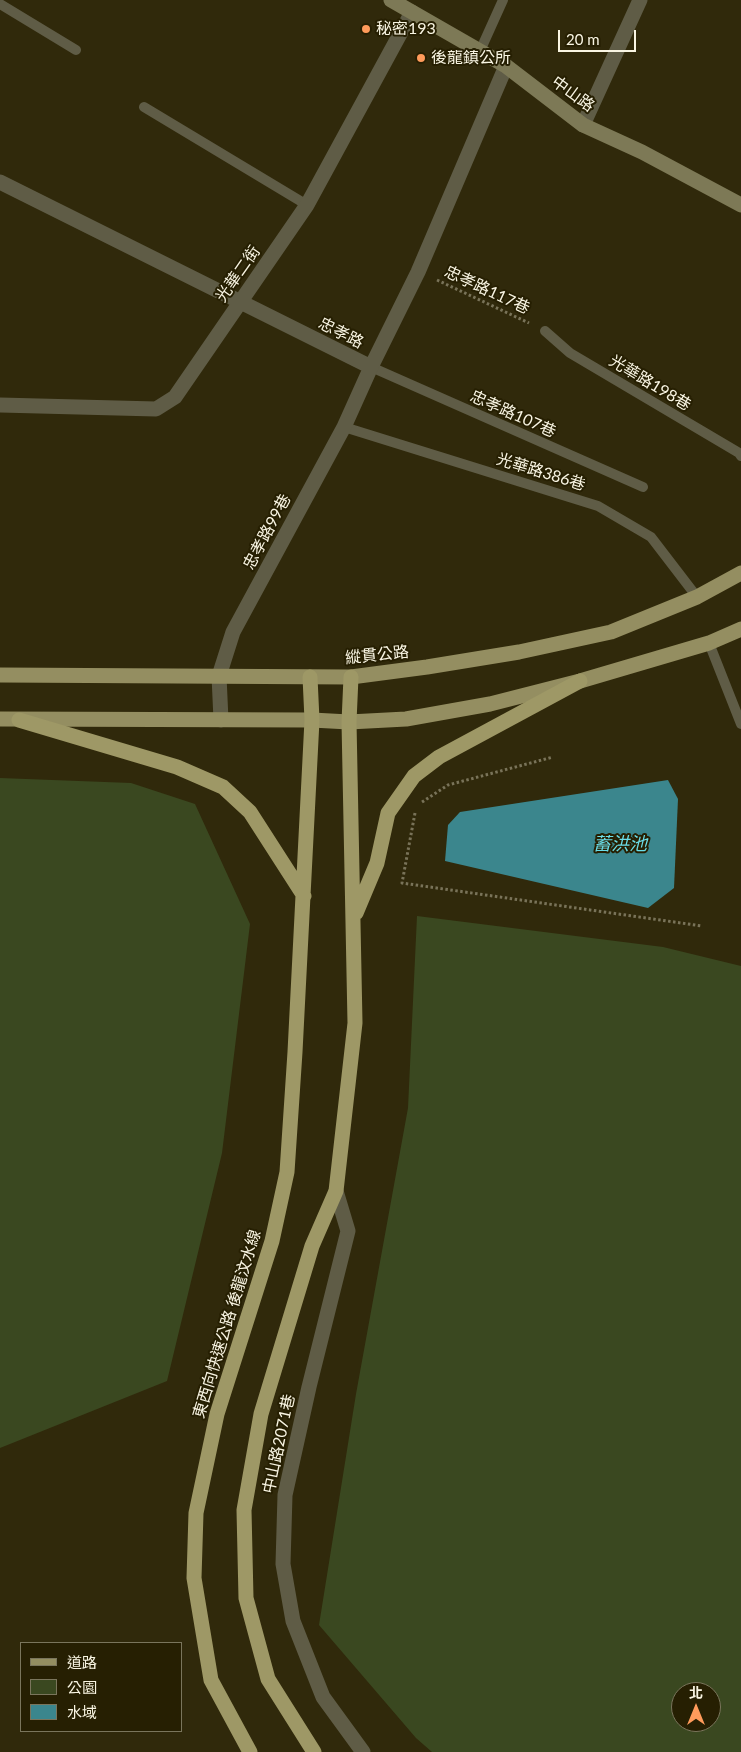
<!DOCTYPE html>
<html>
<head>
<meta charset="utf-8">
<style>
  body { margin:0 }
  #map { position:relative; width:741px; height:1752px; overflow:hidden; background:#30290b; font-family:Lato,"Noto Sans TC",sans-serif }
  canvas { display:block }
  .legend { position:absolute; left:20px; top:1642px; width:162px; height:90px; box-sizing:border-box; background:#261f02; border:1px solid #7a755c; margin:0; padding:6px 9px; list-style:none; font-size:15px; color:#f9f5e3 }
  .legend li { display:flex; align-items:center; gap:10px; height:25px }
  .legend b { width:25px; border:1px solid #7a755c }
  .north { position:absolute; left:671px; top:1682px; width:50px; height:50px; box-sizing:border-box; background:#261f02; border:1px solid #7a755c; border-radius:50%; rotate:0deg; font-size:14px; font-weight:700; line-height:20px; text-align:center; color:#f9f5e3 }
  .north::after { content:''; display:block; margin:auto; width:18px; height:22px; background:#ff9b5b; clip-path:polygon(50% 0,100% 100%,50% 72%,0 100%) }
  .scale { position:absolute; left:558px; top:30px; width:78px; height:22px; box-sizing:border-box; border:2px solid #f9f5e3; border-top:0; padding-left:6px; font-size:15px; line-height:18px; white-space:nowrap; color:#f9f5e3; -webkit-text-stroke:4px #261f02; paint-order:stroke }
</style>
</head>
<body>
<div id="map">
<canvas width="741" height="1752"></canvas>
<ul class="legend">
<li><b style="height:6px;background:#948e61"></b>道路</li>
<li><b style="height:14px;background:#3a4820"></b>公園</li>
<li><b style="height:14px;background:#3b868d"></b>水域</li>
</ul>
<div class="north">北</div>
<div class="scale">20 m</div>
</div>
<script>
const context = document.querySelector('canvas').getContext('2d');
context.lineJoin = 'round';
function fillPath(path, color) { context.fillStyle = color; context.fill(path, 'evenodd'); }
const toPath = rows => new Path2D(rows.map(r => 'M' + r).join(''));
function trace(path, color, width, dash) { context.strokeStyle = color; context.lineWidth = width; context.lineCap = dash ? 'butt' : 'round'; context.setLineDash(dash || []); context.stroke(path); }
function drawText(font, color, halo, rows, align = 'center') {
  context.font = font + ' Lato,"Noto Sans TC",sans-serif'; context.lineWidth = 4; context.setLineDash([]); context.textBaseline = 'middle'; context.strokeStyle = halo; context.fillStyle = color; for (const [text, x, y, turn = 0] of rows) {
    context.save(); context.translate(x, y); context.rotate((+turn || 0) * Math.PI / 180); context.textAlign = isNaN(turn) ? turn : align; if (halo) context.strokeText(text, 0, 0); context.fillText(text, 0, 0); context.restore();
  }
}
fillPath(toPath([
  [0,778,131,783,195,804,250,924,222,1153,167,1381,0,1448],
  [417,916,663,947,741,966,741,1752,432,1752,416,1738,319,1625,356,1394,408,1108],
  [681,1692,711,1692,711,1722,681,1722]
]), '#3a4820');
fillPath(toPath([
  [668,780,678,799,674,888,648,908,445,861,448,825,460,812]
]), '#3b868d');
trace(toPath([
  [437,280,529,323],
  [422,802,448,785,553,757],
  [415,813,402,883,702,926]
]), '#797359', 3, [2.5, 2.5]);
trace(toPath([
  [0,4,76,50],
  [480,51,503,0],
  [144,107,307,205],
  [545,331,570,353,739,453,741,456],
  [371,367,643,487],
  [344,427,598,506,651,537,697,597],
  [709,643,741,724]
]), '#5f5c46', 10);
trace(toPath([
  [583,125,640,0],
  [0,182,371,367],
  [0,405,156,409,175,397,307,205,412,12],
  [221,720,219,676,233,632,344,427,371,367,418,272,506,66],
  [336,1191,348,1231,309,1387,285,1495,283,1564,293,1621,323,1697,363,1752]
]), '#5f5c46', 15);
trace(toPath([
  [391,0,506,66,583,125,642,152,741,205]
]), '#7d7956', 15);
trace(toPath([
  [0,675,351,677,427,667,519,652,611,632,697,597,741,573],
  [0,719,312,720,349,722,406,719,490,704,580,681,709,643,741,629]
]), '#948e61', 15);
trace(toPath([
  [19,720,177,767,223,787,250,812,304,896],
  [356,913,377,863,388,813,414,776,439,757,580,681],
  [250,1752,211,1680,194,1578,196,1513,217,1414,272,1241,287,1172,295,1052,312,720,310,677],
  [314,1752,268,1679,246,1598,244,1510,261,1414,312,1246,336,1191,355,1023,349,722,351,677]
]), '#9e9866', 15);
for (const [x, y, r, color] of [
  [366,29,5,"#ff9b5b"],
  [421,58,5,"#ff9b5b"]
]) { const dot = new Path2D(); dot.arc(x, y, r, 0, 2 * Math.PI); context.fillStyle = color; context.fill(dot); trace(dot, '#261f02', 2); }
drawText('16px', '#f9f5e3', '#261f02', [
  ["秘密193",376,29],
  ["後龍鎮公所",431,58]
], 'left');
drawText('16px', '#f9f5e3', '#261f02', [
  ["中山路",573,94,36],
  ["光華二街",238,274,-55],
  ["忠孝路117巷",487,290,25],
  ["忠孝路",341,333,27],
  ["光華路198巷",650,383,31],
  ["忠孝路107巷",513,414,24],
  ["光華路386巷",541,472,17],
  ["忠孝路99巷",267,532,-62],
  ["縱貫公路",377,655,-6],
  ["東西向快速公路 後龍汶水線",227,1324,-73],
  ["中山路2071巷",279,1444,-78]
]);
drawText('italic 18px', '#6bdde8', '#261f02', [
  ["蓄洪池",620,844]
]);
</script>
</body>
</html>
